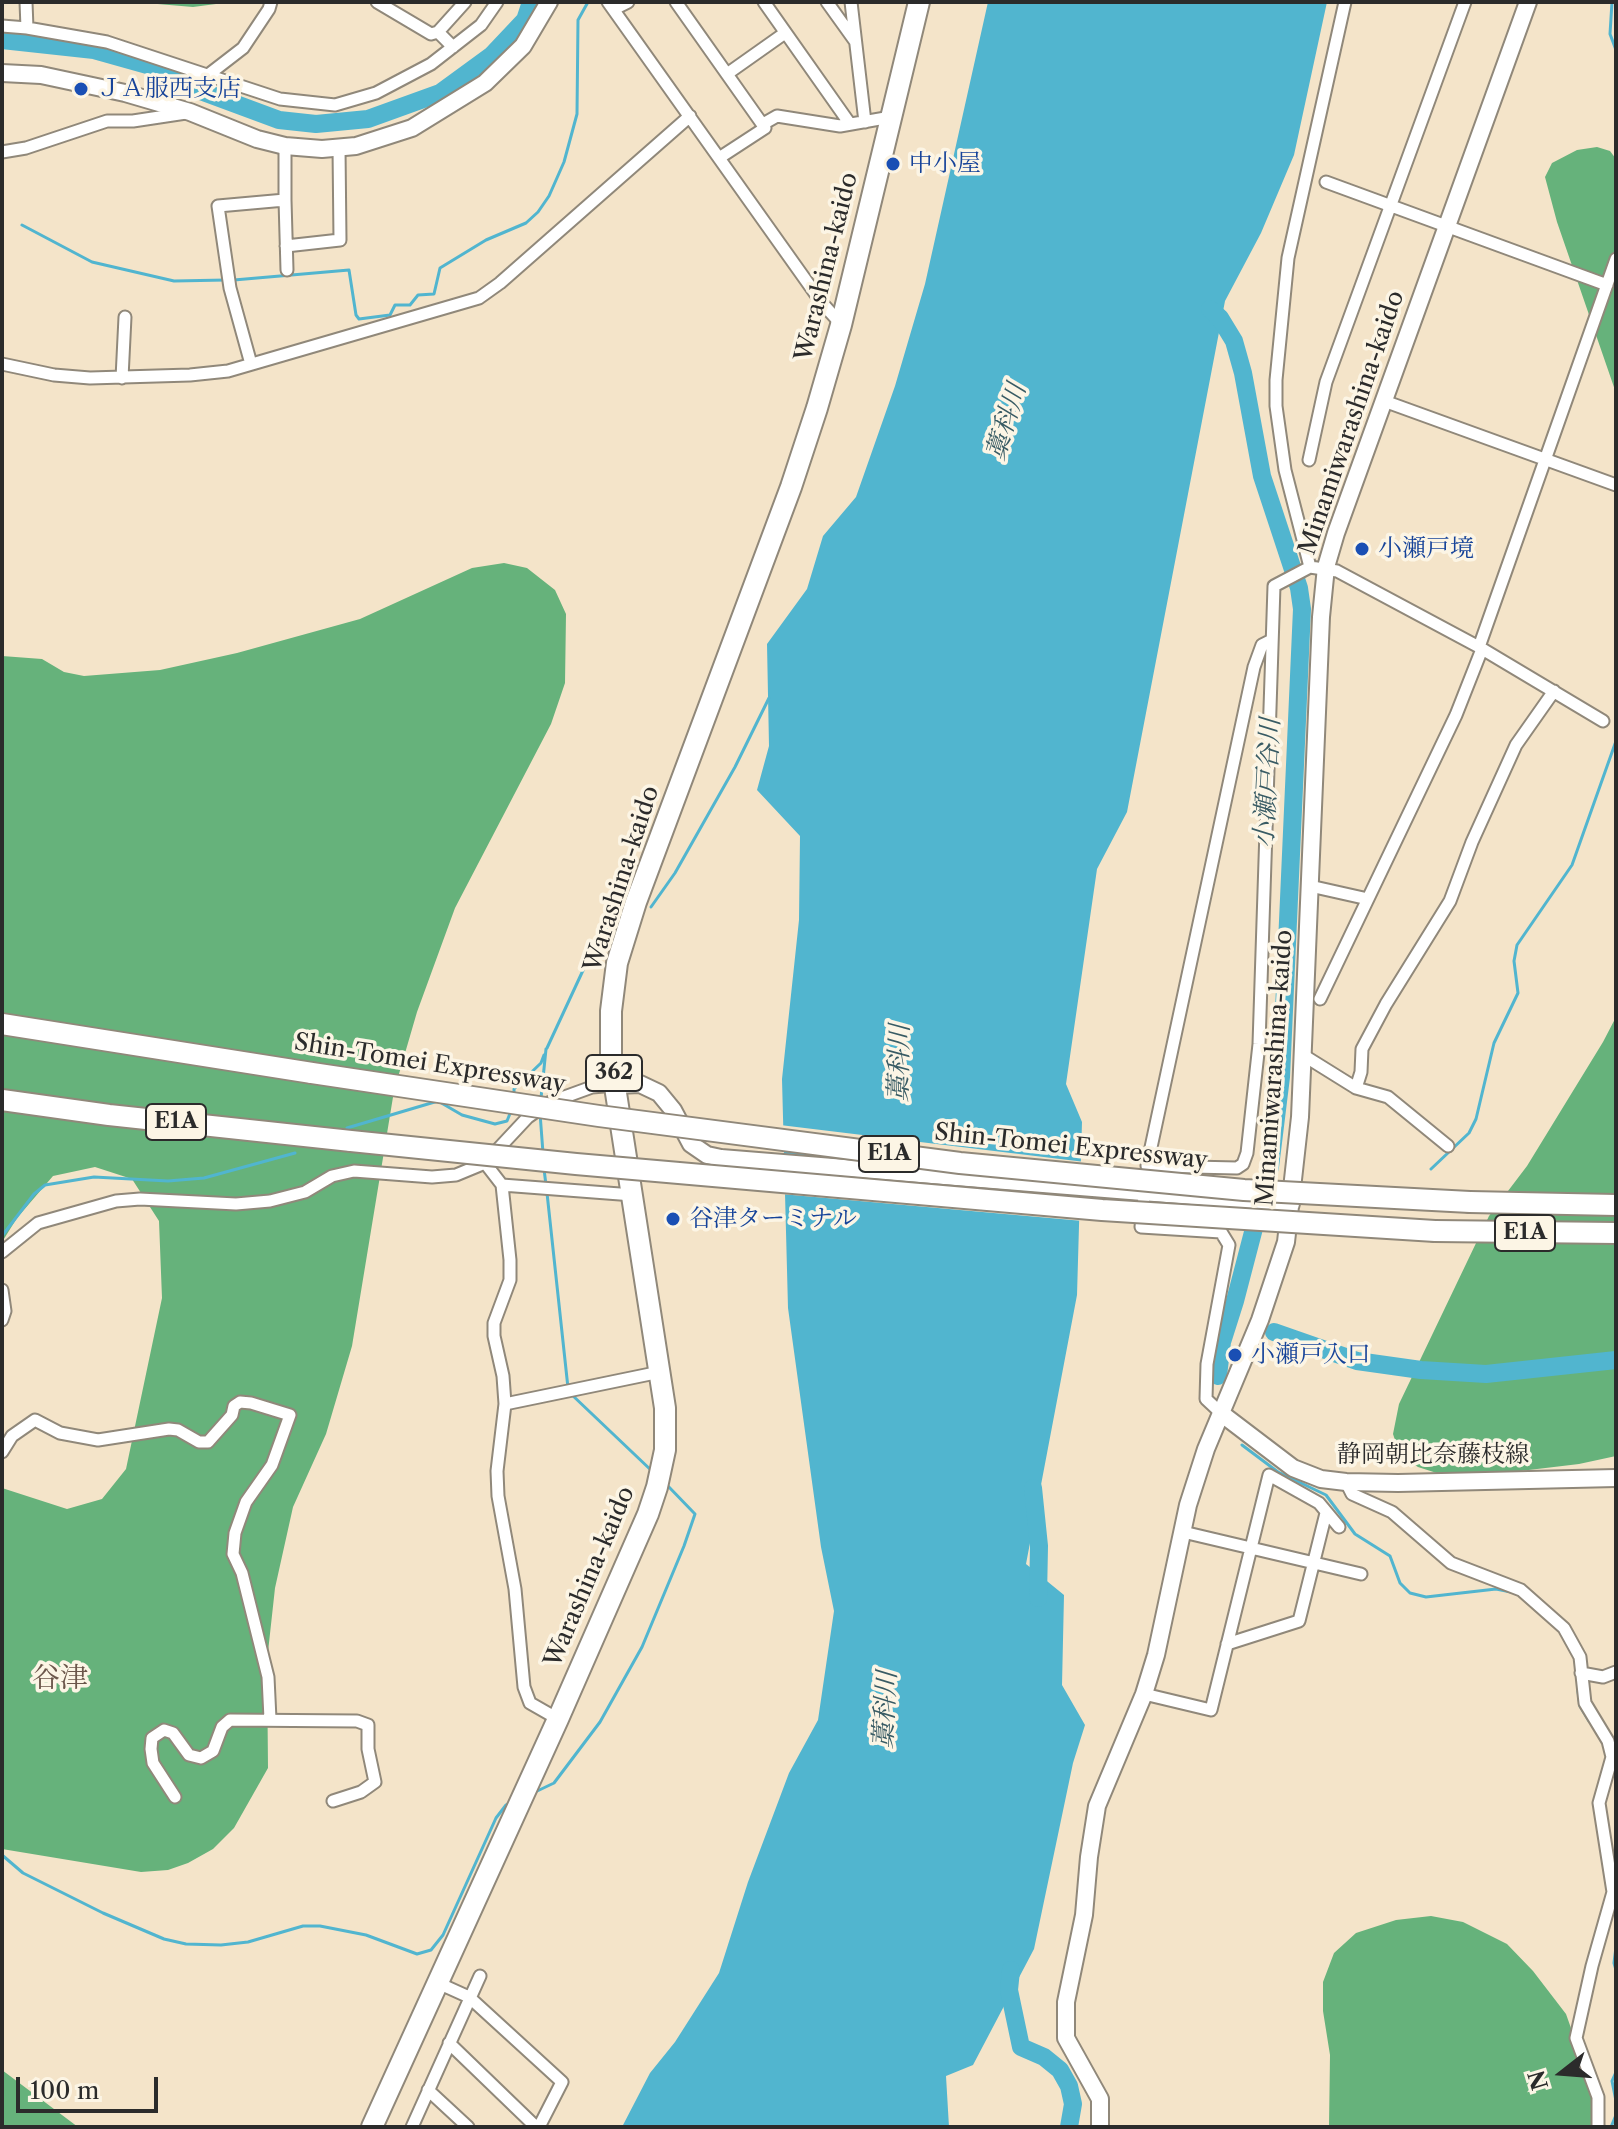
<!DOCTYPE html>
<html>
<head>
<meta charset="utf-8">
<style>
  body { margin:0 }
  #map { position:relative; width:1618px; height:2129px; overflow:hidden; background:#f4e4c9; font-family:"Libre Caslon Text",serif }
  canvas { display:block }
  .frame { position:absolute; inset:0; border:4px solid #2b2b2b; pointer-events:none }
  .north { position:absolute; left:1522px; top:2033px; width:80px; height:80px; -webkit-text-stroke:6px #fcf5e5; paint-order:stroke; rotate:253deg; font-size:22px; font-weight:700; line-height:32px; text-align:center; color:#2b2b2b }
  .north::after { content:''; display:block; margin:auto; width:28px; height:36px; background:#2b2b2b; clip-path:polygon(50% 0,100% 100%,50% 72%,0 100%) }
  .scale { position:absolute; left:16px; top:2077px; width:142px; height:36px; box-sizing:border-box; border:4px solid #2b2b2b; border-top:0; padding-left:10px; font-size:24px; line-height:28px; white-space:nowrap; color:#2b2b2b; -webkit-text-stroke:6px #fcf5e5; paint-order:stroke }
</style>
</head>
<body>
<div id="map">
<canvas width="1618" height="2129"></canvas>
<div class="frame"></div>
<div class="north">N</div>
<div class="scale">100 m</div>
</div>
<script>
const context = document.querySelector('canvas').getContext('2d');
context.lineJoin = 'round';
function fillPath(path, color) { context.fillStyle = color; context.fill(path, 'evenodd'); }
const toPath = rows => new Path2D(rows.map(r => 'M' + r).join(''));
function trace(path, color, width, dash) { context.strokeStyle = color; context.lineWidth = width; context.lineCap = dash ? 'butt' : 'round'; context.setLineDash(dash || []); context.stroke(path); }
function drawText(font, color, halo, rows, align = 'center') {
  context.font = font + ' "Libre Caslon Text","Noto Serif JP",serif'; context.lineWidth = 7; context.setLineDash([]); context.textBaseline = 'middle'; context.strokeStyle = halo; context.fillStyle = color; for (const [text, x, y, turn = 0] of rows) {
    context.save(); context.translate(x, y); context.rotate((+turn || 0) * Math.PI / 180); context.textAlign = isNaN(turn) ? turn : align; if (halo) context.strokeText(text, 0, 0); context.fillText(text, 0, 0); context.restore();
  }
}
fillPath(toPath([
  [134,2,215,2,216,4,193,7],
  [1597,147,1610,151,1616,159,1616,393,1557,222,1545,177,1552,163,1577,150],
  [504,563,527,568,555,590,566,614,565,683,551,724,455,908,417,1012,394,1091,352,1346,326,1434,293,1507,275,1588,267,1661,268,1768,234,1828,213,1849,188,1863,168,1870,141,1872,2,1849,2,1488,67,1509,102,1499,126,1469,162,1298,159,1221,132,1179,95,1167,53,1176,17,1218,2,1242,2,656,42,659,64,672,84,676,160,670,237,653,360,619,472,568],
  [1616,1017,1616,1456,1579,1464,1470,1477,1446,1476,1418,1467,1400,1455,1393,1434,1399,1404,1489,1216,1527,1166,1603,1042],
  [1431,1916,1463,1922,1507,1944,1533,1971,1566,2014,1606,2127,1329,2127,1330,2055,1323,2011,1323,1982,1334,1953,1356,1933,1396,1920],
  [2,2070,78,2127,2,2127]
]), '#66b27b');
fillPath(toPath([
  [988,2,1327,2,1294,155,1261,233,1225,301,1127,812,1097,869,1066,1084,1082,1122,1077,1295,1026,1564,1064,1595,1062,1685,1085,1725,1073,1763,1034,1949,973,2065,946,2076,949,2127,622,2127,650,2073,675,2042,719,1973,748,1882,789,1773,818,1720,834,1611,821,1547,788,1308,782,1079,799,920,800,836,757,790,769,746,767,644,807,589,823,536,856,497,895,386,925,284]
]), '#51b5cf');
fillPath(toPath([
  [780,1125,1085,1162,1084,1187,780,1151],
  [781,1169,1084,1198,1083,1221,781,1194]
]), '#f4e4c9');
trace(toPath([
  [1612,2,1610,34,1616,50],
  [22,225,92,262,174,281,226,280],
  [234,280,349,270,356,315,359,319,390,315,395,305,410,305,418,295,434,294,440,268,486,240,526,223,538,212,549,196,564,162,577,114,578,20,588,2],
  [651,907,675,873,735,767,769,698],
  [547,1048,598,938,615,923],
  [514,1096,514,1089,541,1063,544,1055],
  [541,1098,546,1049],
  [540,1113,543,1153],
  [347,1128,438,1101,462,1115,495,1124,507,1121,511,1111],
  [544,1169,546,1185],
  [1431,1169,1469,1133,1476,1119,1494,1043,1518,993,1514,961,1517,945,1572,865,1616,741],
  [547,1193,568,1388],
  [2,1236,34,1194,45,1185,94,1177,168,1181,204,1178,295,1153],
  [571,1394,653,1472],
  [1242,1445,1278,1472,1326,1495,1355,1534,1390,1556,1400,1583,1410,1593,1426,1597,1496,1589,1511,1592],
  [1578,1691,1580,1706,1589,1721],
  [533,1793,554,1783,600,1722,642,1647,684,1546,695,1514,667,1485],
  [2,1855,23,1873,103,1913,164,1939,186,1944,221,1945,248,1942,303,1926,320,1926,366,1935,417,1954,431,1950,443,1935,496,1818,506,1805,511,1802],
  [1616,1947,1614,1963,1616,1970],
  [1616,2072,1612,2081,1616,2101],
  [1611,2127,1616,2115]
]), '#51b5cf', 3);
trace(toPath([
  [2,40,94,50,151,66,198,90,279,120,316,124,368,119,440,93,492,55,525,20,531,2],
  [1210,309,1220,318,1234,341,1243,373,1262,476,1299,588,1302,609,1281,1077,1270,1167,1235,1301,1222,1342,1218,1376],
  [1274,1332,1357,1361,1421,1370,1486,1374,1616,1360],
  [1033,1488,1039,1546,1038,1598],
  [1011,1970,1009,1990,1021,2047,1044,2057,1060,2070,1069,2086,1073,2104,1069,2127]
]), '#51b5cf', 18);
const street = toPath([
  [26,2,27,28],
  [377,2,431,34,438,32,453,47],
  [608,2,822,303,841,324],
  [676,2,765,128,719,158],
  [764,2,850,124],
  [827,2,855,41],
  [851,2,865,122],
  [614,9,628,2],
  [2,26,27,28,107,42,280,99,335,105,376,93,431,64,481,25,497,2],
  [438,32,465,2],
  [727,74,785,33],
  [208,75,243,48,269,9,271,2],
  [763,124,777,116,840,126,891,117],
  [2,152,26,148,107,121,133,121,186,113],
  [1326,182,1607,285],
  [285,200,287,270],
  [286,246,340,240,339,148],
  [2,364,54,375,90,378,190,375,228,371,479,298,500,283,690,116],
  [251,364,230,288,218,206,285,200,285,146],
  [122,378,125,317],
  [1384,401,1616,485],
  [1309,460,1326,382,1465,2],
  [1310,567,1285,470,1276,406,1276,380,1288,258,1345,2],
  [1272,640,1262,645,1254,667,1147,1166,1237,1168,1243,1164,1247,1153,1259,1044,1274,586,1310,567,1337,571,1479,647,1603,721],
  [1479,647,1616,259],
  [1310,886,1368,899],
  [1320,999,1456,715,1482,649],
  [1303,1055,1356,1088,1388,1097,1448,1146],
  [1356,1088,1361,1072,1362,1049,1386,1004,1450,901,1472,842,1516,745,1554,691],
  [502,1185,633,1195],
  [1145,1186,1141,1227,1221,1232,1229,1245,1207,1364,1206,1399,1222,1414],
  [2,1252,38,1223,116,1201,140,1199,236,1204,270,1201,305,1192,332,1176,354,1171,432,1177,456,1175,485,1163],
  [2,1290,5,1311,2,1320],
  [505,1404,660,1372],
  [2,1452,12,1436,35,1420,60,1433,98,1440,169,1429,178,1430,199,1442,208,1442,232,1415,234,1406,240,1402,251,1403,290,1415,272,1465,246,1502,235,1533,233,1554,242,1573,268,1677,270,1719],
  [1346,1482,1352,1494,1392,1512,1451,1563,1521,1590,1564,1628,1580,1657,1585,1703,1608,1741,1612,1757,1599,1803,1613,1892,1592,1966,1576,2038,1598,2097,1598,2127],
  [1183,1532,1361,1574],
  [1227,1644,1299,1621,1326,1513],
  [1581,1673,1603,1677,1616,1672],
  [1144,1694,1211,1710,1269,1475,1319,1503,1339,1527],
  [558,1719,530,1703,524,1687,515,1589,498,1496,497,1471,505,1404,503,1376,494,1336,494,1323,510,1280,510,1260,502,1185,485,1163,528,1117,548,1103,592,1087,616,1085],
  [175,1797,153,1763,151,1749,152,1738,164,1730,173,1733,189,1755,201,1758,213,1751,222,1727,230,1720,357,1721,368,1725,368,1749,375,1782,361,1792,333,1801],
  [438,1983,469,1997,562,2082,539,2127],
  [449,2043,536,2127],
  [428,2090,468,2127],
  [412,2127,480,1976]
]);
const secondary = toPath([
  [2,73,41,75,125,93,190,112,257,139,285,146,322,149,356,146,412,128,485,83,523,46,549,2],
  [616,1085,640,1084,659,1093,673,1110,691,1144,707,1155,721,1158,1291,1204],
  [1222,1414,1293,1468,1321,1479,1346,1482,1398,1483,1616,1478],
  [1100,2127,1100,2099,1066,2038,1066,2002,1084,1915,1089,1857,1097,1806,1144,1694,1156,1655,1188,1505,1206,1449,1260,1320,1286,1242,1300,1117,1321,617,1326,567,1336,533,1528,2]
]);
const highway = toPath([
  [2,1024,312,1073],
  [2,1100,109,1115,351,1141],
  [1470,1202,1616,1205],
  [1435,1231,1616,1233],
  [372,2127,558,1719,648,1514,657,1487,665,1450,665,1408,611,1061,611,1011,617,963,636,902,791,487,817,408,841,325,919,2]
]);
trace(street, '#90887a', 15);
trace(secondary, '#90887a', 20);
trace(highway, '#90887a', 24);
trace(street, '#fff', 11);
trace(secondary, '#fff', 16);
trace(highway, '#fff', 20);
const highwayBridge = toPath([
  [312,1073,599,1116,960,1163,1244,1190,1470,1202],
  [351,1141,576,1164,1102,1210,1435,1231]
]);
trace(highwayBridge, '#90887a', 24, []);
trace(highwayBridge, '#fff', 20);
for (const [x, y, r, color] of [
  [81,89,8,"#1a4fb4"],
  [893,164,8,"#1a4fb4"],
  [1362,549,8,"#1a4fb4"],
  [673,1219,8,"#1a4fb4"],
  [1235,1355,8,"#1a4fb4"]
]) { const dot = new Path2D(); dot.arc(x, y, r, 0, 2 * Math.PI); context.fillStyle = color; context.fill(dot); trace(dot, '#fcf5e5', 3); }
for (const [x, y, w] of [
  [614,1073,56],
  [176,1122,60],
  [889,1154,60],
  [1525,1233,60]
]) { const box = new Path2D(); box.roundRect(x - w / 2, y - 18, w, 36, 6); context.fillStyle = '#fcf5e5'; context.fill(box); trace(box, '#2b2b2b', 2); }
drawText('bold 22px', '#2b2b2b', null, [
  ["362",614,1073],
  ["E1A",176,1122],
  ["E1A",889,1154],
  ["E1A",1525,1233]
]);
drawText('24px', '#164399', '#fcf5e5', [
  ["ＪＡ服西支店",97,89],
  ["中小屋",909,164],
  ["小瀬戸境",1378,549],
  ["谷津ターミナル",689,1219],
  ["小瀬戸入口",1251,1355]
], 'left');
drawText('24px', '#2b2b2b', '#fcf5e5', [
  ["Warashina-kaido",827,267,-76],
  ["Minamiwarashina-kaido",1352,423,-71],
  ["Warashina-kaido",622,879,-72],
  ["Shin-Tomei Expressway",430,1064,9],
  ["Minamiwarashina-kaido",1275,1068,-86],
  ["Shin-Tomei Expressway",1071,1147,6],
  ["静岡朝比奈藤枝線",1433,1455],
  ["Warashina-kaido",590,1577,-67]
]);
drawText('italic 26px', '#385b64', '#fcf5e5', [
  ["藁科川",1007,422,-73],
  ["小瀬戸谷川",1268,783,-87],
  ["藁科川",900,1063,-89],
  ["藁科川",886,1710,-87]
]);
drawText('28px', '#6b564a', '#fcf5e5', [
  ["谷津",60,1679]
]);
</script>
</body>
</html>
